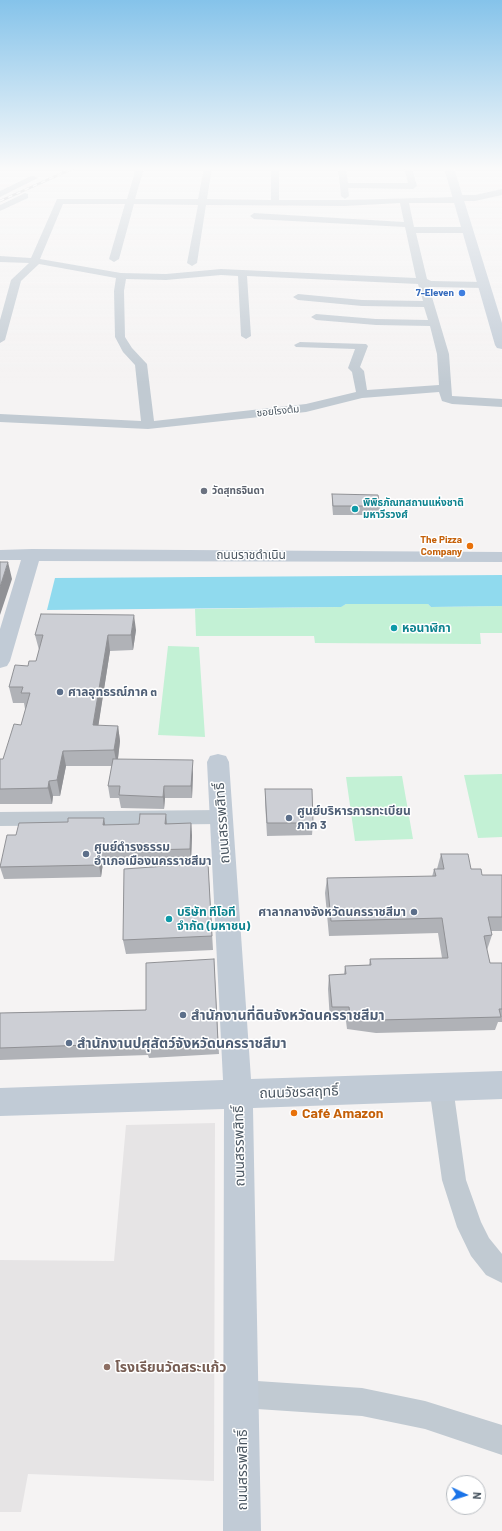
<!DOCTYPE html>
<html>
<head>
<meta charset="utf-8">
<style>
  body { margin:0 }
  #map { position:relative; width:502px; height:1531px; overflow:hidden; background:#f5f3f3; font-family:Barlow,sans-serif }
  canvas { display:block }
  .north { position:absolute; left:446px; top:1475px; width:40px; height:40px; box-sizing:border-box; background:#fff; border:1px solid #b7bbc0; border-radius:50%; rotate:94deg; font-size:11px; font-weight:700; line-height:16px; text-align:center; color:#4a5661 }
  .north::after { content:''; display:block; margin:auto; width:14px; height:18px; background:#1a73e8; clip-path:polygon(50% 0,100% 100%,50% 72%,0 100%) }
</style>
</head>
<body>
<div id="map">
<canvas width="502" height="1531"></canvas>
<div class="north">N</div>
</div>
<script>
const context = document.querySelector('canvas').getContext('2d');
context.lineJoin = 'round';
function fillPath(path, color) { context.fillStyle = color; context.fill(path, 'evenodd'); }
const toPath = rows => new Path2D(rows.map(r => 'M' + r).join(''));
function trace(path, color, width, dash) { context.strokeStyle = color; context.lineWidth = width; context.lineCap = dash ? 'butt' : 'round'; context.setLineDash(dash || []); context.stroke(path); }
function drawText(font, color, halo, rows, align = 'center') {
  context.font = font + ' Barlow,"Noto Sans Thai",sans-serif'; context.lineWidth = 3; context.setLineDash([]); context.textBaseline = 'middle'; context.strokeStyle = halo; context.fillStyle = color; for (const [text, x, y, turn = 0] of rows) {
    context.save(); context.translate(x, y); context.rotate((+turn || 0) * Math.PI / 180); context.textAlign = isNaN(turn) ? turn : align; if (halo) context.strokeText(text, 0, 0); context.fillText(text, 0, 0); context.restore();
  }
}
fillPath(toPath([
  [215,1123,214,1481,28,1474,21,1512,0,1512,0,1260,114,1261,126,1125]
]), '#e6e4e5');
fillPath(toPath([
  [346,604,428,604,431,607,502,606,502,633,480,633,481,644,315,643,314,636,196,636,195,609,340,607],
  [168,646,199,647,205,737,158,735],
  [502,774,502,837,478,838,464,775],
  [402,776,413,839,355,841,346,777]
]), '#c3f1d5');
fillPath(toPath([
  [502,575,502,606,431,607,428,604,346,604,341,607,47,610,55,578]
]), '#90daee');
fillPath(toPath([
  [136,168,144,168,135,199,198,199,204,168,212,168,207,199,271,200,271,168,279,168,279,200,345,200,454,197,458,195,475,195,502,189,502,195,475,201,462,201,458,203,409,203,414,227,467,227,472,230,467,233,416,233,427,279,431,281,484,282,489,285,484,288,429,287,449,354,452,396,502,399,502,407,452,404,442,401,439,392,362,398,306,412,148,429,0,422,0,414,141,421,135,365,123,352,115,337,114,291,116,278,39,264,21,281,5,340,0,343,0,320,11,280,29,263,0,262,0,256,31,258,57,199,127,199,136,168],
  [400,203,404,222,254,213,250,216,254,219,405,227,416,278,221,269,166,274,121,273,40,259,63,204,125,204,109,259,114,262,119,259,134,204,198,205,187,263,192,266,197,263,206,205,345,206,400,203],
  [221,275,238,276,241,336,246,339,251,336,247,276,418,284,423,301,362,300,298,294,293,297,298,300,362,306,424,307,428,320,376,319,316,314,311,317,316,320,376,325,430,326,437,354,439,385,367,390,364,371,360,367,368,346,366,344,300,342,294,345,296,347,355,349,348,368,352,372,356,392,306,404,154,421,147,364,132,348,125,337,124,291,126,279,166,280,221,275],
  [338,168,346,168,348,183,408,183,404,168,412,168,417,186,413,189,348,188,349,196,345,199,341,196,338,168],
  [31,176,34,176,38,178,0,197,0,191,31,176],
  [25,193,28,194,28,198,0,211,0,205,25,193],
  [221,810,228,812,230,817,228,822,221,824,0,826,0,812,221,810],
  [441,1076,449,1079,453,1087,466,1180,481,1222,489,1238,502,1254,502,1283,486,1275,471,1256,457,1227,442,1180,429,1087,433,1079,441,1076],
  [242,1380,362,1388,425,1401,502,1425,502,1455,425,1429,362,1416,242,1408,232,1404,228,1394,232,1384,242,1380]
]), '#c1cad2');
fillPath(toPath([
  [444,168,454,168,502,323,502,349,497,348,495,345,444,168],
  [32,549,502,552,502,562,39,561,10,661,7,666,0,668,0,629,21,560,0,560,0,550,32,549],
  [218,754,226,756,229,762,251,1079,502,1071,502,1099,253,1108,261,1531,223,1531,224,1109,0,1116,0,1088,223,1080,207,762,210,756,218,754]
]), '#c1cbd6');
const rail = toPath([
  [0,201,74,168]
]);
trace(rail, '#b5b8bd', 2.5);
trace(rail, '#fff', 1.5, [4.5]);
fillPath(toPath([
  [332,494,380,506,379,515,333,515,332,503],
  [136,630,133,650,110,651,98,726,118,726,120,741,118,759,193,773,192,798,165,798,164,809,121,808,119,798,110,798,108,786,112,766,66,766,60,796,53,796,52,804,0,804,0,759,3,759,21,725,26,709,25,709,24,703,13,703,9,687,28,666,36,661,39,650,35,635],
  [265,789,313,823,312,835,267,836,265,801],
  [68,822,105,825,191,823,192,836,191,861,103,863,101,877,4,879,0,867,16,835],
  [441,854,471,869,482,875,502,875,502,931,491,931,492,935,487,950,490,963,502,963,502,1022,498,1022,495,1030,376,1033,347,1029,346,1021,330,1021,328,989,329,975,344,974,345,966,369,965,370,959,442,958,438,933,329,936,325,893,327,878,432,877,434,869,437,869],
  [208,863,213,950,126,954,123,940],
  [214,959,219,1054,149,1058,148,1055,0,1060,0,1013,146,1010]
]), '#b0b2b7');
fillPath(toPath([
  [8,562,12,579,0,615,0,587],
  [134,615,136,630,133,650,131,635],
  [108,635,110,651,96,741,93,725],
  [118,726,120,741,117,766,114,750],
  [63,751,66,766,60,796,57,780],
  [193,760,193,773,192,798,191,786],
  [49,781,53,796,52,804,48,788],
  [164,786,165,798,164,809,163,797],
  [166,814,167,826,165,824],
  [104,818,106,830,103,825],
  [191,823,192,836,191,861,190,849],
  [100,851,103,863,101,877,99,865]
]), '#909195');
const building = toPath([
  [332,494,378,495,380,506,333,506,332,494],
  [0,562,8,562,0,587,0,562],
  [41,614,134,615,131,635,108,635,93,725,118,726,114,750,63,751,57,780,49,781,48,788,0,789,0,759,3,759,14,724,21,725,30,693,21,693,23,687,9,687,15,665,28,666,29,661,36,661,43,635,35,635,41,614],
  [113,759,193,760,191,786,164,786,163,797,119,795,120,786,108,786,113,759],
  [265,789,312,789,313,823,267,823,265,789],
  [140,814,166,814,165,824,191,823,190,849,100,851,99,865,0,867,7,835,16,835,19,823,68,822,68,818,104,818,103,825,139,824,140,814],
  [441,854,468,854,471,869,481,869,482,875,502,875,502,917,488,917,492,935,484,936,490,963,502,963,502,1009,499,1009,501,1017,379,1020,350,1015,349,1007,332,1007,329,975,346,974,345,966,371,965,370,959,448,958,442,918,331,921,327,878,436,876,434,869,444,869,441,854],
  [208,863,212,936,123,940,124,869,208,863],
  [214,959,218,1042,147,1047,147,1043,0,1048,0,1013,146,1010,146,963,214,959]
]);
fillPath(building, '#cdcfd5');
trace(building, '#909195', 1);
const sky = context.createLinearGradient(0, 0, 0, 383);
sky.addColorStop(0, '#85c3ea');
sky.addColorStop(0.44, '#fafafa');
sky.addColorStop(1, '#fafafa00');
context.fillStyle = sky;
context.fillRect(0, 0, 502, 383);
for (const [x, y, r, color] of [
  [462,293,4,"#3f7fe0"],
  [204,491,4,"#6b7280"],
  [355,509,4,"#0f9aa8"],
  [470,546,4,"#e8710a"],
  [394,628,4,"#0f9aa8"],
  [60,692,4,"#5c6f8a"],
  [289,818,4,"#5c6f8a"],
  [86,854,4,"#5c6f8a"],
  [414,912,4,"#5c6f8a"],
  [169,919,4,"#0f9aa8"],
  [183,1015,4,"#5c6f8a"],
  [69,1043,4,"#5c6f8a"],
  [294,1113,4,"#e8710a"],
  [107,1367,4,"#8d6e63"]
]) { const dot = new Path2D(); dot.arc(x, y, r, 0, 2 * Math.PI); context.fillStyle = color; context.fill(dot); trace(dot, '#fff', 1.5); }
drawText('bold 10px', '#366cbe', '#fff', [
  ["7-Eleven",454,293]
], 'right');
drawText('10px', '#4a5661', '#fff', [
  ["ซอยโรงต้ม",278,411,-6]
]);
drawText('bold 10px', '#5b616d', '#fff', [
  ["วัดสุทธจินดา",212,491]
], 'left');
drawText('bold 10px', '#0d838f', '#fff', [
  ["พิพิธภัณฑสถานแห่งชาติ",363,503],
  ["มหาวีรวงศ์",363,515]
], 'left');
drawText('bold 10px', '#c56008', '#fff', [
  ["The Pizza",462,540],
  ["Company",462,552]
], 'right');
drawText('12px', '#4a5661', '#fff', [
  ["ถนนราชดำเนิน",251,555]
]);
drawText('bold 12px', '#0d838f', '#fff', [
  ["หอนาฬิกา",402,628],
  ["บริษัท ทีโอที",177,912],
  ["จำกัด (มหาชน)",177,926]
], 'left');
drawText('bold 12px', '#4e5e75', '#fff', [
  ["ศาลอุทธรณ์ภาค ๓",68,692],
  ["ศูนย์บริหารการทะเบียน",297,811],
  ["ภาค 3",297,825],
  ["ศูนย์ดำรงธรรม",94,847],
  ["อำเภอเมืองนครราชสีมา",94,861],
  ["ศาลากลางจังหวัดนครราชสีมา",406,912,"right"]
], 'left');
drawText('14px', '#4a5661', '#fff', [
  ["ถนนสรรพสิทธิ์",222,823,-94],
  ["ถนนวัชรสฤทธิ์",299,1092,-2],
  ["ถนนสรรพสิทธิ์",239,1146,-91],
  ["ถนนสรรพสิทธิ์",242,1470,-90]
]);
drawText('bold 14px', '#4e5e75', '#fff', [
  ["สำนักงานที่ดินจังหวัดนครราชสีมา",191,1015],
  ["สำนักงานปศุสัตว์จังหวัดนครราชสีมา",77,1043]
], 'left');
drawText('bold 14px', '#c56008', '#fff', [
  ["Café Amazon",302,1113]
], 'left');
drawText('bold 14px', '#785e54', '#fff', [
  ["โรงเรียนวัดสระแก้ว",115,1367]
], 'left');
</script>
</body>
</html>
